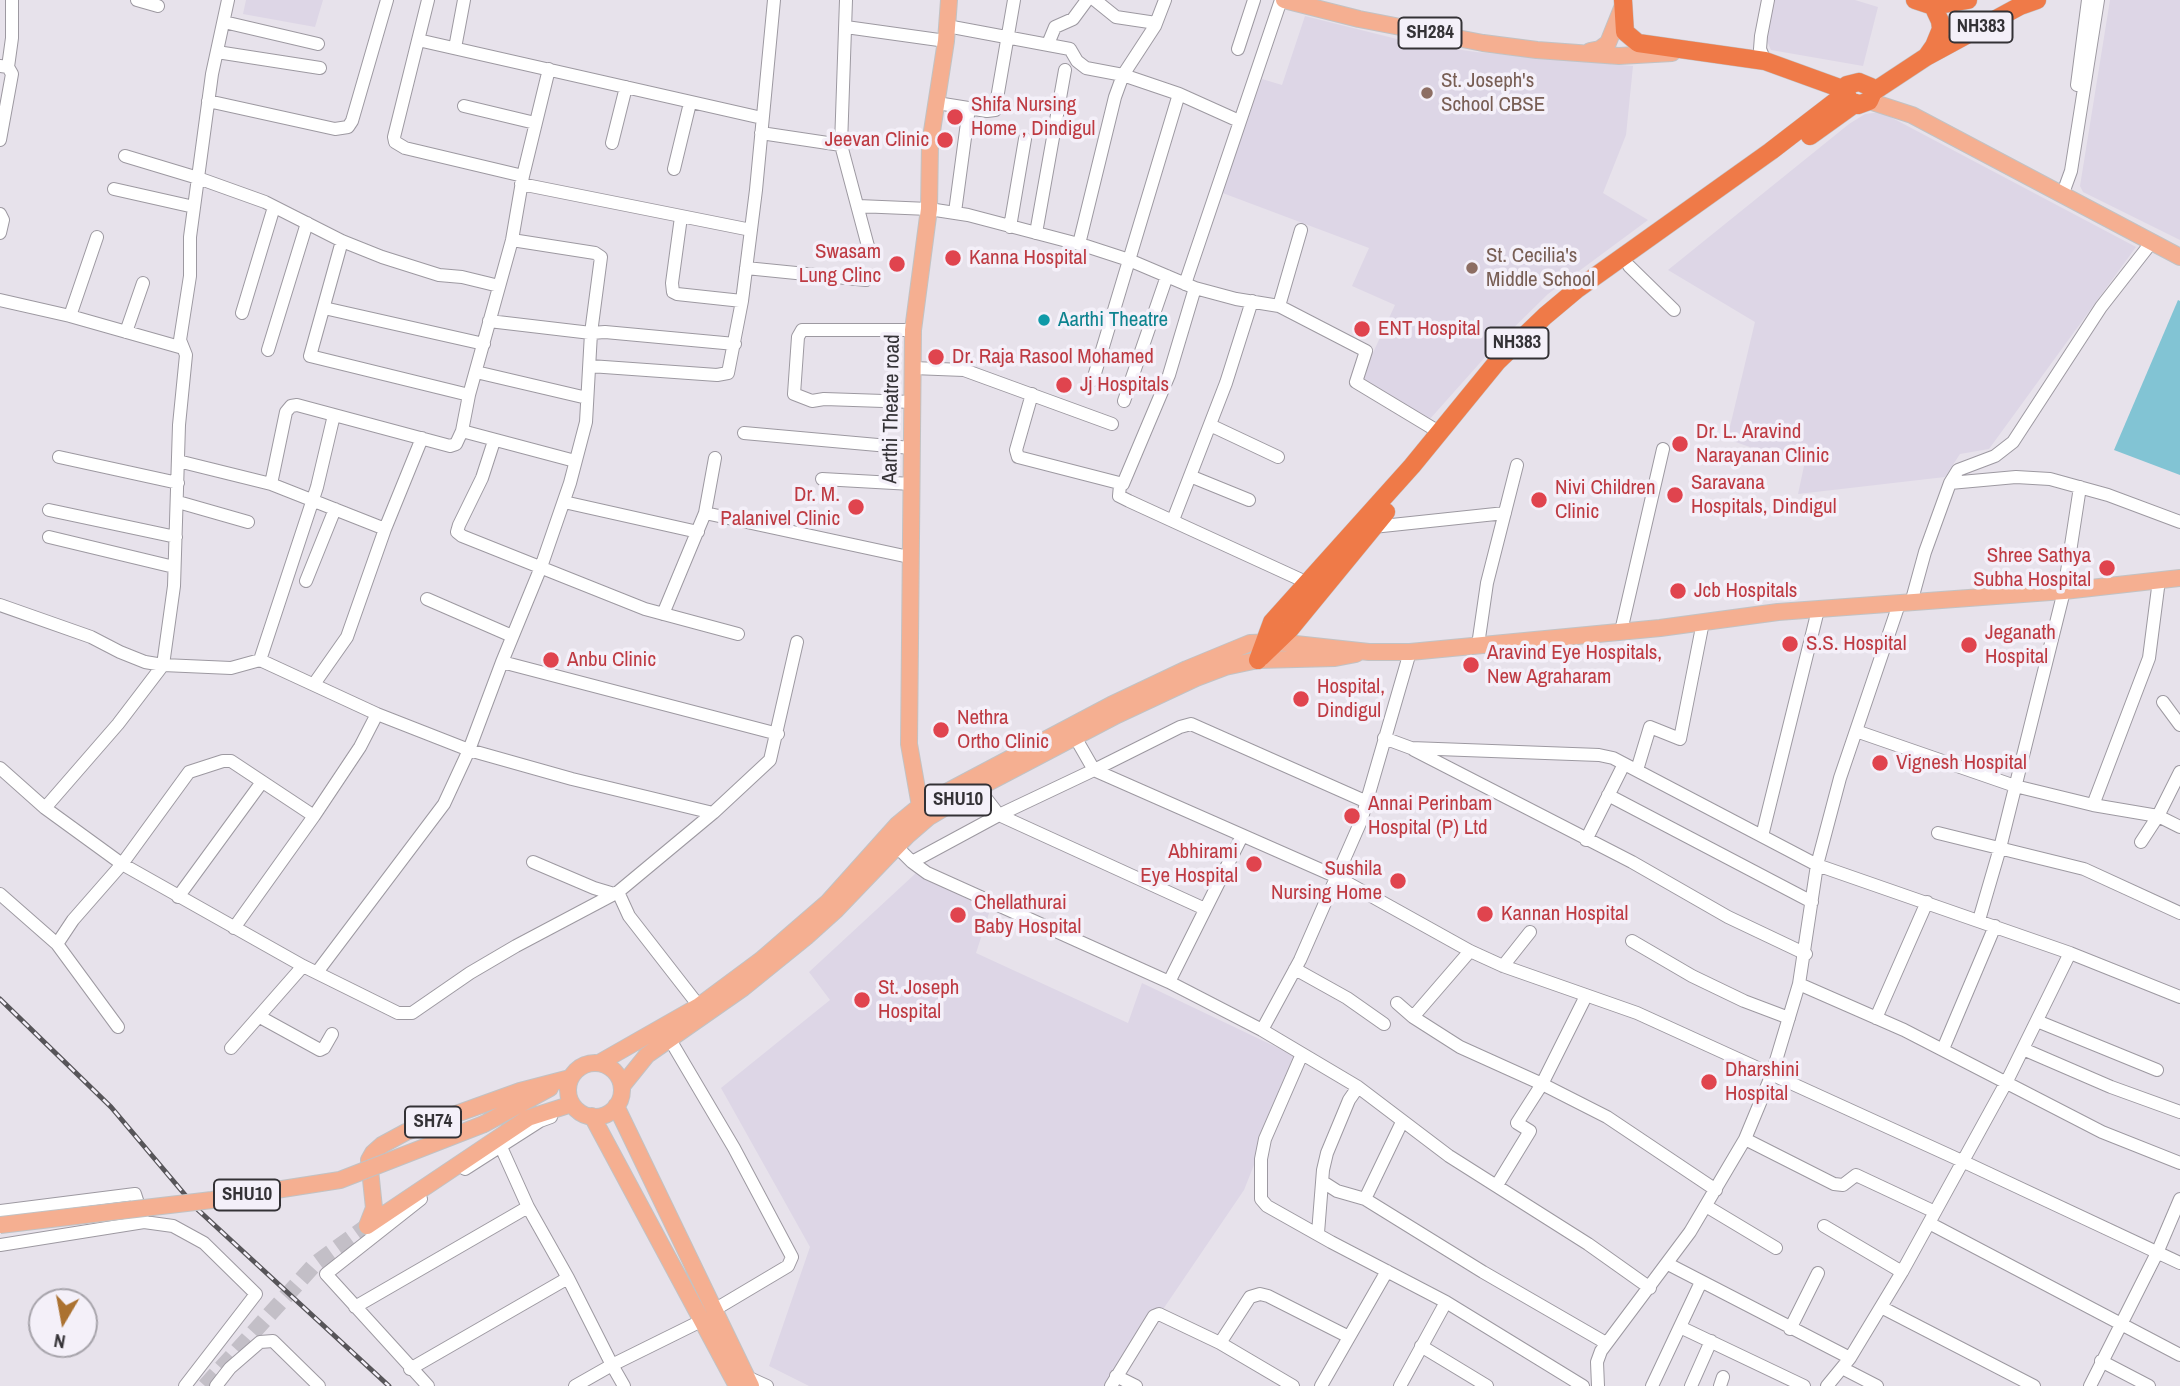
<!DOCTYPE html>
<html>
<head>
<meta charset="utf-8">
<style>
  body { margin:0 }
  #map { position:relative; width:2180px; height:1386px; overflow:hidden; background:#e7e2eb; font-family:"Archivo Narrow",sans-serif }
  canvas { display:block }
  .north { position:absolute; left:28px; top:1288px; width:70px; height:70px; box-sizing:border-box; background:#f4f0f9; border:2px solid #a7a4ab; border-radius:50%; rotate:190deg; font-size:19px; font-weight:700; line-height:28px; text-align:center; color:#343236 }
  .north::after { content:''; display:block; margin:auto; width:24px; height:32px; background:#ab7231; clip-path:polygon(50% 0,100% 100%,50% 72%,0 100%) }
</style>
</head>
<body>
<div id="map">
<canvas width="2180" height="1386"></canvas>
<div class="north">N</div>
</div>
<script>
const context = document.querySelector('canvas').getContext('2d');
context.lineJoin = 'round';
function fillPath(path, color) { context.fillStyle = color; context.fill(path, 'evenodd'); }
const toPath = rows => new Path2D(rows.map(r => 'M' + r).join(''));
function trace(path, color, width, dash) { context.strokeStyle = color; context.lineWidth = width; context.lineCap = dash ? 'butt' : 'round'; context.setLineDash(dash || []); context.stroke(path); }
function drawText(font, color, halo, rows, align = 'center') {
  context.font = font + ' "Archivo Narrow",sans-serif'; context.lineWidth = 7; context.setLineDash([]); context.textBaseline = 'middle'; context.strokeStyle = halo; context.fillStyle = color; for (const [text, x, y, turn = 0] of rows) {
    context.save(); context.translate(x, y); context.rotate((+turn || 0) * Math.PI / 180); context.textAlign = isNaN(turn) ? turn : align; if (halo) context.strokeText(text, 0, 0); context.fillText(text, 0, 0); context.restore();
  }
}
fillPath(toPath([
  [246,0,323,0,315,27,243,14],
  [1773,0,1855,0,1878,7,1863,66,1771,50,1767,41],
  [2110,0,2180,0,2180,240,2083,192,2080,186],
  [1305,16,1413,43,1476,52,1633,66,1626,135,1603,193,1648,220,1548,294,1495,346,1429,420,1360,381,1395,305,1352,286,1369,248,1220,192,1262,79,1282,85],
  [1881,112,2136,247,1989,449,1960,454,1945,477,1798,494,1804,466,1727,439,1755,322,1668,270,1849,124,1865,114],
  [916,873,990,910,976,953,1128,1023,1142,983,1297,1057,1244,1190,1111,1386,809,1386,769,1366,810,1247,721,1088,830,1000,809,972]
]), '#ddd6e6');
fillPath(toPath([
  [2178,300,2180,301,2180,475,2114,450]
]), '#82c4d4');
trace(toPath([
  [205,1386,316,1263,367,1226]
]), '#c3bfc7', 16, [16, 8]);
const minor = toPath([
  [137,0,158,6],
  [428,0,394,137,395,142,405,148,523,176],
  [846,0,841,145,869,250],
  [1095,0,1116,17,1156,23],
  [224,22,318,44],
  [947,26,1070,49,1077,61,1086,68,1123,75,1179,94,1239,121],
  [846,27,946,41],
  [418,40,762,118],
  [1048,44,1055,27,1073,19,1087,0],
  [455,48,464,0],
  [1238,49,1254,0],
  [217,52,320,68],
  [1765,61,1760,49,1761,36,1768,0],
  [0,66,8,67,12,74,0,140],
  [8,67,12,38,12,0],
  [2077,85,2088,0],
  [208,101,335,129,348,127,352,121,387,0],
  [937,103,987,111,995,110,1014,0],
  [464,106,535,123],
  [761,133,841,145],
  [612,143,626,87],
  [125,156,198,178,265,202,342,241,382,257,439,275,462,277,499,286],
  [674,169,690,103],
  [521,184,751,230],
  [114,189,194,207],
  [2063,193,2071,171,2098,0],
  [858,206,929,209,968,215,1086,246,1129,260,1195,288,1236,299,1279,306,1366,351,1356,382,1439,432],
  [955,212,969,108],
  [0,214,3,220,0,233],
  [681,217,672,283,673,292,677,294,742,301],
  [1010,227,1025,139],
  [1036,233,1065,70],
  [342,241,310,356,469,395],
  [1079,244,1115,97,1123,75,1155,26,1165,0],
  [1629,266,1674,310],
  [746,268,866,280],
  [1185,284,1281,0],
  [0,300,70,316,183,348],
  [1279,306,1301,230],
  [324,308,484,344],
  [242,313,274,207],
  [70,316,97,237],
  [489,321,591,333,605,332,735,344],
  [126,332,143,283],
  [268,350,307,223],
  [590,366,717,375,728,373,742,301,756,190,774,0],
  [913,368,964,370,1112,424],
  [476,372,587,398],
  [1093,380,1179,94],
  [1032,394,1016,450,1018,457,1123,484,1169,375,1195,288],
  [1124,401,1167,276],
  [913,402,824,399,812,401,794,394,798,337,802,330,913,330],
  [1210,425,1278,457],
  [462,431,575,461],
  [744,433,911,448],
  [494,441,482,478,459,525,457,532,462,536,645,609,738,634],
  [59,457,178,483],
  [178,461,271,484,385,529],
  [1190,476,1249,500],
  [822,479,912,484],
  [1950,483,2016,477,2050,479,2108,495,2180,522],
  [271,484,286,412,291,406,297,405,450,446,456,444,462,431,469,395,512,240,523,176,549,69],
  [1120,485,1119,496,1129,501,1308,583],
  [178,502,248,522],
  [564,502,698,532],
  [49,510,176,537],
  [705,513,909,557],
  [1173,520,1226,383,1252,301],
  [1373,527,1505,513],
  [49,537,174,567],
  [306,581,335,509],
  [427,599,512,636],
  [1911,603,1925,552,1950,483,1958,470,1995,456,2013,442,2101,307,2151,243],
  [0,605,91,637,120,652,145,662,163,665,174,586,179,425,186,355,180,340,190,276,190,237,212,74,228,0],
  [663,614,705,513,715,458],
  [1621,631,1663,449],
  [1478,645,1487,583,1517,465],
  [260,660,377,714,469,750,572,779,713,813],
  [502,662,778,734],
  [314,684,347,637,385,529,422,438],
  [2163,702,2180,725],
  [1071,730,1094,770,1180,727,1191,724,1367,802],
  [1856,731,2015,786,2093,805,2158,816,2180,827],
  [1384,738,1411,748,1599,755,1613,758,1817,865,2070,953,2180,997],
  [1414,750,1632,862,1728,917,1806,954],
  [0,768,45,808,122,864,303,966,398,1013,412,1013,470,973,516,946,618,892],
  [1637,770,1650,727,1680,739,1703,622],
  [978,788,999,815,1094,770,1337,877,1470,951,1503,966,1637,1013,1962,1161,2180,1263],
  [1608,795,1812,902],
  [2093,805,2149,658,2159,580],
  [45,808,118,724,163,665,231,668,260,660,317,487,334,415],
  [1938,833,2084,869,2180,913],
  [1762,836,1818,610],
  [1586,840,1624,764],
  [2141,842,2158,816,2180,772],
  [897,847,912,862,927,873,1169,982,1262,1030,1358,1087,1449,1156,1588,1244,1650,1288],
  [533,862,594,888,614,894],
  [912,862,999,815,1205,909],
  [0,894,57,944,118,1027],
  [178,897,262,782],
  [1979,920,2000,848,2064,591,2080,487],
  [234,928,314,816,360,747,377,714],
  [1632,941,1692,976,1744,1001,1789,1018],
  [57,944,73,920,122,864,189,772,223,761,231,761,314,816],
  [1503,966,1530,932],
  [1295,969,1347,998,1384,1024],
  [318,971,444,804,469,750,502,662,541,567,570,483,586,422,591,333,601,257,595,253,512,240],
  [1169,982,1242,836],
  [1799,984,1904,1030,2102,1132,2180,1163],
  [1397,1003,1413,1017,1460,1047,1542,1084,1607,1117,1716,1190],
  [699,1006,629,916,618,892,713,813,770,760,797,642],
  [260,1017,320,1050,324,1048,332,1034],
  [1413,1017,1470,951],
  [1876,1018,1927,902],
  [2037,1021,2157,1070],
  [1262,1030,1300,960,1361,821,1410,652],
  [669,1038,734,1148,792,1257,788,1266,714,1310],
  [231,1048,303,966],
  [1943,1049,1995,926],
  [2023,1049,2111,1087,2180,1112],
  [1302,1054,1265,1139,1261,1159,1261,1199,1267,1206,1331,1242,1446,1302,1583,1386],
  [1745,1139,1834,1184,1843,1185,1856,1175,1935,1212],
  [501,1147,528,1207],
  [465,1169,540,1121,551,1117],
  [1323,1182,1337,1191,1365,1199,1483,1272,1606,1343],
  [1497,1185,1530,1131,1517,1123,1542,1084,1586,996],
  [421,1199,326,1274,428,1386],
  [1365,1199,1402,1122],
  [1706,1206,1776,1248],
  [0,1211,135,1194,144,1222,0,1245],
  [144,1222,173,1226,204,1243,256,1294,185,1386],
  [1929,1223,2180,1355],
  [1824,1226,1902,1272],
  [1318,1233,1323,1170,1327,1153,1349,1100,1358,1087],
  [1668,1264,1850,1358],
  [355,1307,528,1207,568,1278],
  [1881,1307,2034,1386],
  [1680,1327,1804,1386],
  [1790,1329,1818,1273],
  [1220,1343,1250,1297,1260,1294,1268,1296,1349,1337],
  [1421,1346,1487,1386],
  [2101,1361,2149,1386],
  [1842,1368,1877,1386],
  [410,1369,568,1278,612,1365,575,1386],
  [745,1376,767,1386],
  [1116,1376,1136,1386],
  [216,1386,230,1368,260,1342,273,1341,319,1386],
  [624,1386,612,1365,703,1320],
  [1111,1386,1154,1316,1159,1314,1220,1343,1293,1386],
  [1321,1386,1387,1271],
  [1400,1386,1446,1302],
  [1598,1386,1597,1362,1601,1351,1690,1232,1745,1139,1772,1074,1799,984,1817,865,1840,778,1899,604],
  [1652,1386,1701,1282],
  [1691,1386,1711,1341],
  [1720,1386,1723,1377],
  [1827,1386,1850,1358,1902,1272,2007,1081,2070,953],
  [2090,1386,2157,1253,2180,1199]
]);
const major = toPath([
  [1284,0,1359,19,1483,43,1537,50,1619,56,1672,53],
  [1590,51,1600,49,1608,43,1622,8],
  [1869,101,1912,115,2180,257],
  [925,811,920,806,909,744,913,330,929,209,930,144,946,41,949,0],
  [599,1063,699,1006,761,960,828,902,897,825,920,806,1111,705,1187,669,1250,643,1277,642,1369,652,1410,652,1660,628,1778,612,2064,591,2180,578],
  '568 1090a27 27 0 1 1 54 0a27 27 0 1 1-54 0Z',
  [622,1086,647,1055,743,988,806,937,836,910,907,836,929,817,978,788,1117,715,1196,678,1225,667,1258,660,1335,658,1356,654],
  [616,1106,751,1386],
  [592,1116,737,1386],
  [484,1124,550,1088],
  [367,1226,374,1208,369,1160,373,1153,382,1145,406,1132,520,1091,570,1078],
  [367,1226,528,1118,572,1104]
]);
const highway = toPath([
  [1623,0,1625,32,1638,43,1765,61,1845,90],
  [1915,0,1933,6,1968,0],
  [1927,56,1934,46,1941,29,1940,21,1933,6],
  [1859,82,1871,87,1873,92,1869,101,1858,105,1849,100,1845,90,1847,85,1859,82],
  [1873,92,1926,57,2020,6,2037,0],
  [1810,136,1856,103],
  [1261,657,1290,629,1386,512],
  [1258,660,1272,622,1412,466,1497,362,1545,316,1576,290,1771,151,1845,94]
]);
trace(minor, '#9d99a1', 14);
trace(major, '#c2c2c3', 18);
trace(highway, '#c2c2c3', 19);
trace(minor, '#fff', 12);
trace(major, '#f5af91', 16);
trace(highway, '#ef7a48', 18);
const rail = toPath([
  [0,999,111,1107,197,1209,389,1386]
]);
trace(rail, '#575559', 5);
trace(rail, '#f4f0f9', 2.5, [8]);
const majorBridge = toPath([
  [0,1225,212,1200,340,1180,484,1124]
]);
trace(majorBridge, '#c2c2c3', 18, []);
trace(majorBridge, '#f5af91', 16);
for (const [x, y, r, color] of [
  [1427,93,7,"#8d6e63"],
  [955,117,9,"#e0444e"],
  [945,140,9,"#e0444e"],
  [953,258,9,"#e0444e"],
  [897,264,9,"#e0444e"],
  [1472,268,7,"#8d6e63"],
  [1044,320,7,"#0f9aa8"],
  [1362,329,9,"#e0444e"],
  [936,357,9,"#e0444e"],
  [1064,385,9,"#e0444e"],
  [1680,444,9,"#e0444e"],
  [1675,495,9,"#e0444e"],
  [1539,500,9,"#e0444e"],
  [856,507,9,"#e0444e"],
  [2107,568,9,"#e0444e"],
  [1678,591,9,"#e0444e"],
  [1790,644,9,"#e0444e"],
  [1969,645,9,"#e0444e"],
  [551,660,9,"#e0444e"],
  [1471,665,9,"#e0444e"],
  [1301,699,9,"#e0444e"],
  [941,730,9,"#e0444e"],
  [1880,763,9,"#e0444e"],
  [1352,816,9,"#e0444e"],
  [1254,864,9,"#e0444e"],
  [1398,881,9,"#e0444e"],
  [1485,914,9,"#e0444e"],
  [958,915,9,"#e0444e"],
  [862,1000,9,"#e0444e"],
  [1709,1082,9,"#e0444e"]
]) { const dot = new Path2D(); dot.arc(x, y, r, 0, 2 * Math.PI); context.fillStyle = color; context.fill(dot); trace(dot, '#f4f0f9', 2.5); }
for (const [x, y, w] of [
  [1981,27,63],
  [1430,33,63],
  [1517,343,63],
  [958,800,66],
  [433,1122,56],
  [247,1195,66]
]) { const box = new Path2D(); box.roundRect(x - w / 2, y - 15.5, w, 31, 5); context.fillStyle = '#f4f0f9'; context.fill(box); trace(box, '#343236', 2); }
drawText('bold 19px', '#343236', null, [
  ["NH383",1981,27],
  ["SH284",1430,33],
  ["NH383",1517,343],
  ["SHU10",958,800],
  ["SH74",433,1122],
  ["SHU10",247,1195]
]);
drawText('21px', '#785e54', '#f4f0f9', [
  ["St. Joseph's",1441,81],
  ["School CBSE",1441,105],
  ["St. Cecilia's",1486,256],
  ["Middle School",1486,280]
], 'left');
drawText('21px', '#be3a42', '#f4f0f9', [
  ["Shifa Nursing",971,105],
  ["Home , Dindigul",971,129],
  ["Jeevan Clinic",929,140,"right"],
  ["Swasam",881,252,"right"],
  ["Lung Clinc",881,276,"right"],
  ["Kanna Hospital",969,258],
  ["ENT Hospital",1378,329],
  ["Dr. Raja Rasool Mohamed",952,357],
  ["Jj Hospitals",1080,385],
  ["Dr. L. Aravind",1696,432],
  ["Narayanan Clinic",1696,456],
  ["Saravana",1691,483],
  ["Hospitals, Dindigul",1691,507],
  ["Nivi Children",1555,488],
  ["Clinic",1555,512],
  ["Dr. M.",840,495,"right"],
  ["Palanivel Clinic",840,519,"right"],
  ["Shree Sathya",2091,556,"right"],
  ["Subha Hospital",2091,580,"right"],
  ["Jcb Hospitals",1694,591],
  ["Jeganath",1985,633],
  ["Hospital",1985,657],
  ["S.S. Hospital",1806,644],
  ["Aravind Eye Hospitals,",1487,653],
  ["New Agraharam",1487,677],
  ["Anbu Clinic",567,660],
  ["Hospital,",1317,687],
  ["Dindigul",1317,711],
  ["Nethra",957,718],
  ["Ortho Clinic",957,742],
  ["Vignesh Hospital",1896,763],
  ["Annai Perinbam",1368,804],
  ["Hospital (P) Ltd",1368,828],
  ["Abhirami",1238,852,"right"],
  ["Eye Hospital",1238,876,"right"],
  ["Sushila",1382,869,"right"],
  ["Nursing Home",1382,893,"right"],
  ["Chellathurai",974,903],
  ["Baby Hospital",974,927],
  ["Kannan Hospital",1501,914],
  ["St. Joseph",878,988],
  ["Hospital",878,1012],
  ["Dharshini",1725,1070],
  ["Hospital",1725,1094]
], 'left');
drawText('21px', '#0d838f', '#f4f0f9', [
  ["Aarthi Theatre",1058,320]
], 'left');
drawText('21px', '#343236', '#f4f0f9', [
  ["Aarthi Theatre road",892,409,-89]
]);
</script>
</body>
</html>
